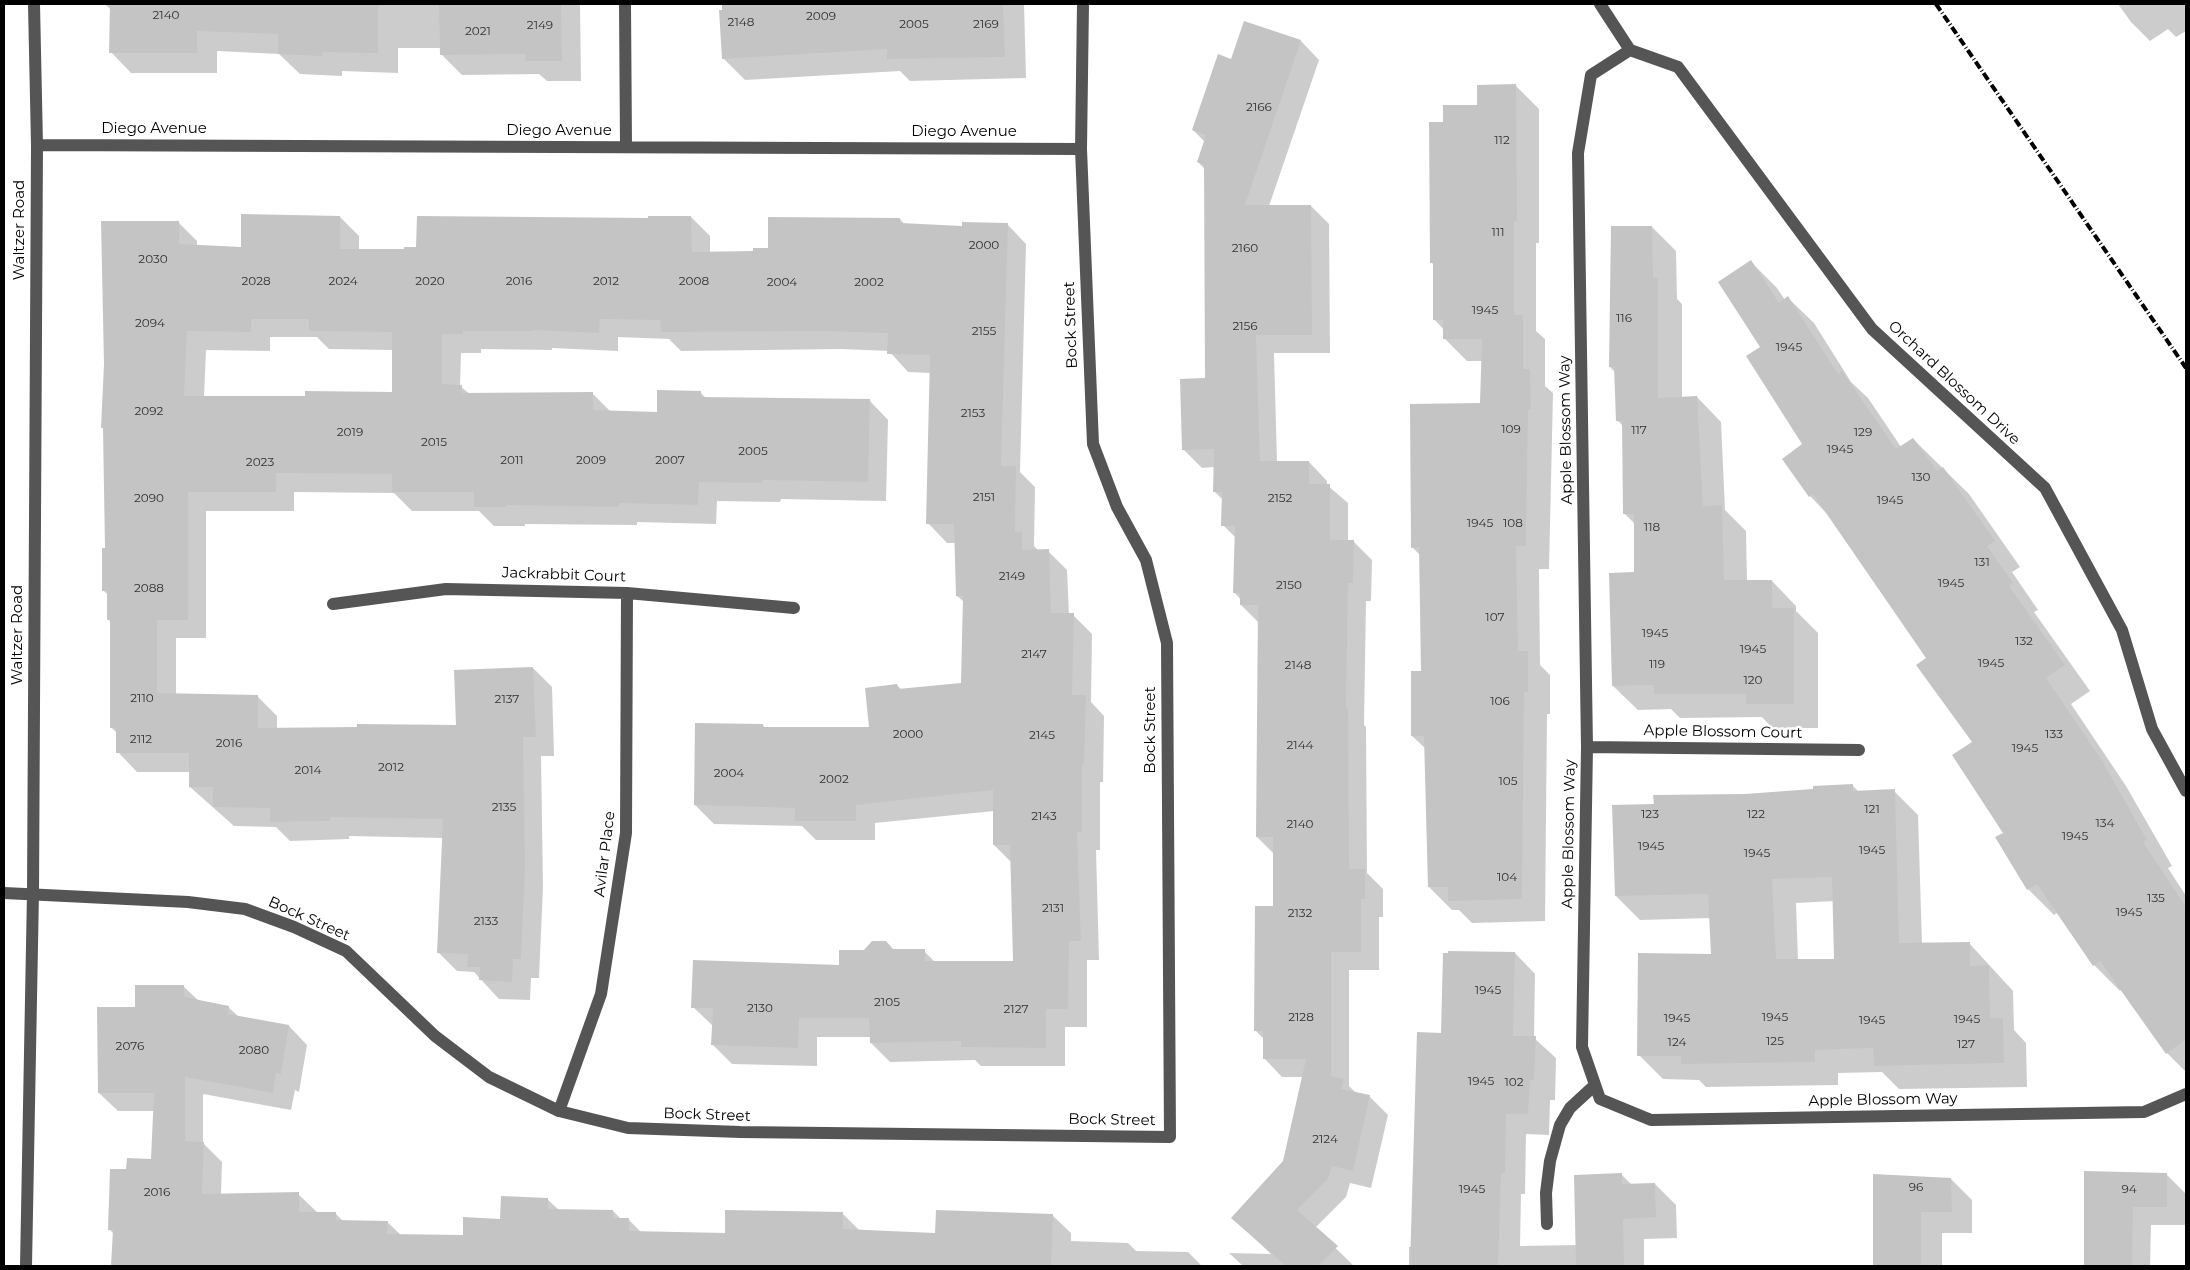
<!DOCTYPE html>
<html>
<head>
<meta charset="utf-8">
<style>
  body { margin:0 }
  #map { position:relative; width:2190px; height:1270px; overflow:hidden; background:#fff; font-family:Montserrat,sans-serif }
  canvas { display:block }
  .frame { position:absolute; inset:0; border:5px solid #000; pointer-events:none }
</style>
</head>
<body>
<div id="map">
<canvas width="2190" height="1270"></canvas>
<div class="frame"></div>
</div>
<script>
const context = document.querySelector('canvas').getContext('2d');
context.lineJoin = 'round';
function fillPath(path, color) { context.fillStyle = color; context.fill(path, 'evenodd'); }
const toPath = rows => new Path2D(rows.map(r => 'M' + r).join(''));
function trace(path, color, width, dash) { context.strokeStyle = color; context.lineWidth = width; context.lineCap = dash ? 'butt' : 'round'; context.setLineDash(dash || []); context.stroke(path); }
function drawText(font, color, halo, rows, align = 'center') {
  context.font = font + ' Montserrat,sans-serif'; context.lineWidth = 5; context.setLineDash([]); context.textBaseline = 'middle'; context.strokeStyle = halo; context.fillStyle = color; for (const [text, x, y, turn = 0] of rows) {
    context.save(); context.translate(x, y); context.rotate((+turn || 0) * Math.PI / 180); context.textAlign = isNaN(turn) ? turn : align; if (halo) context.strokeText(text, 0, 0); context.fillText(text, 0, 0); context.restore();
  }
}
fillPath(toPath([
  [105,4,580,4,581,81,547,81,539,74,462,75,441,54,441,48,398,48,398,73,342,71,342,76,300,74,279,54,217,51,217,73,131,73,111,52,111,10],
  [722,4,1024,4,1026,78,910,81,900,71,745,80,723,58],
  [2118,4,2186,4,2186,31,2176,37,2168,29,2150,41,2131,22],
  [1245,23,1301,41,1319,60,1269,206,1311,206,1329,224,1330,353,1274,353,1277,462,1309,462,1327,481,1327,485,1348,503,1348,541,1353,541,1372,560,1371,601,1366,601,1364,725,1366,727,1367,873,1383,889,1383,917,1379,917,1379,970,1349,970,1349,1086,1356,1093,1369,1096,1388,1115,1371,1188,1350,1183,1346,1197,1315,1228,1354,1266,1243,1266,1229,1253,1271,1254,1233,1218,1284,1162,1303,1077,1282,1077,1264,1058,1264,1039,1255,1030,1274,908,1274,854,1257,837,1259,623,1241,605,1241,600,1234,592,1236,538,1223,525,1223,500,1214,491,1214,467,1202,468,1183,449,1206,380,1205,169,1198,162,1205,142,1193,130,1232,60],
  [1516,86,1539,109,1539,243,1536,243,1536,331,1545,339,1545,386,1553,393,1549,569,1539,569,1540,665,1550,675,1550,714,1547,714,1545,921,1472,923,1459,910,1452,910,1429,887,1426,749,1412,736,1422,672,1421,556,1412,547,1481,404,1483,361,1467,361,1444,338,1444,330,1434,319,1434,265,1431,262,1444,123],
  [340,217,359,236,359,251,405,251,649,220,691,217,710,236,710,253,754,252,900,219,905,225,963,227,1007,224,1026,244,1020,472,1035,487,1034,546,1039,551,1048,551,1067,570,1069,615,1073,615,1092,634,1091,702,1104,716,1103,782,1100,782,1100,850,1096,850,1099,960,1087,960,1087,1027,1065,1027,1065,1066,981,1066,975,1060,890,1062,871,1043,871,1037,817,1037,817,1066,732,1064,713,1045,713,1026,693,1007,894,951,924,951,935,962,1014,962,1012,863,994,845,994,811,875,823,875,840,816,840,802,826,714,824,695,805,763,725,765,728,871,728,897,685,902,690,962,684,964,602,957,596,956,543,947,543,928,523,931,373,908,372,889,351,842,349,681,351,669,339,618,337,618,351,552,348,552,350,481,349,481,353,461,353,460,386,471,395,592,393,611,412,658,413,701,393,707,399,869,400,888,420,886,501,781,499,780,502,717,501,716,524,637,522,637,525,525,524,525,526,494,526,479,511,412,511,394,493,294,492,294,511,206,511,206,638,176,638,176,695,258,697,277,716,277,729,457,726,533,668,552,687,554,756,541,756,543,887,539,978,531,978,530,1000,499,999,474,972,457,971,438,952,443,838,349,836,349,839,290,841,276,827,234,826,190,787,190,772,137,772,118,752,118,734,111,727,112,623,108,619,108,595,104,591,106,549,178,222,197,241,197,246,242,248],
  [270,337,317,337,329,349,393,350,393,394,307,397,204,397,206,350,270,351],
  [1652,227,1676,251,1677,299,1682,304,1682,398,1697,397,1721,422,1725,510,1746,531,1747,581,1772,581,1796,606,1796,611,1818,633,1818,728,1772,728,1762,717,1680,718,1671,709,1638,710,1613,686,1636,573,1635,524,1624,513,1623,426,1617,420,1615,372,1610,367],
  [1751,262,1777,288,1785,300,1788,298,1814,323,1851,382,1868,398,1901,447,1913,439,1969,494,2020,567,2012,572,2038,610,2034,612,2090,691,2071,704,2126,786,2172,866,2168,868,2186,896,2186,1072,2167,1053,2122,989,2120,991,2094,965,2058,912,2054,915,2028,889,2005,833,1973,742,1927,659,1831,518,1810,496,1803,444,1762,348],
  [1853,786,1859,792,1894,791,1918,815,1922,944,1969,943,2013,991,2014,1030,2026,1043,2027,1087,1899,1089,1882,1072,1838,1073,1838,1085,1706,1087,1699,1080,1663,1079,1639,1055,1712,955,1711,918,1640,920,1616,896,1655,805],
  [1834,901,1835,960,1798,960,1796,903],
  [1515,953,1535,974,1534,1038,1556,1058,1555,1100,1550,1100,1549,1135,1526,1134,1525,1194,1521,1194,1520,1246,1577,1245,1622,1175,1632,1185,1655,1184,1676,1205,1677,1238,1644,1239,1644,1266,1409,1266,1409,1247,1412,1247,1443,1034],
  [183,986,199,1001,228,1007,239,1017,289,1026,307,1045,299,1092,295,1090,291,1110,203,1094,203,1143,222,1162,221,1195,298,1194,317,1212,335,1213,343,1221,387,1222,401,1235,464,1236,547,1199,559,1210,613,1211,621,1219,628,1219,642,1233,726,1234,843,1214,860,1231,936,1234,1052,1215,1071,1233,1071,1241,1128,1243,1136,1251,1188,1252,1202,1266,112,1266,114,1234,110,1230,128,1171,152,1160,155,1111,118,1111,99,1093,137,1008],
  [2086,1173,2167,1175,2185,1193,2185,1225,2151,1225,2150,1266,2085,1266],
  [1874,1175,1951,1179,1972,1200,1972,1233,1942,1233,1942,1266,1874,1266]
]), '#0003');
fillPath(toPath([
  [110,4,378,4,378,53,322,52,322,56,278,54,278,34,197,31,197,53,109,53],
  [439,4,561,4,562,61,525,61,525,54,440,55],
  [722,4,1003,4,1005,57,887,59,887,49,722,59,719,10,722,10],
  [1244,21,1301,40,1245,205,1311,205,1312,335,1256,335,1260,461,1309,461,1309,484,1330,484,1330,540,1354,540,1353,583,1348,583,1346,707,1348,708,1349,869,1365,869,1365,899,1361,899,1361,952,1331,952,1331,1076,1344,1079,1341,1089,1370,1095,1353,1171,1332,1166,1328,1179,1297,1210,1338,1246,1318,1266,1286,1266,1231,1218,1283,1161,1306,1059,1263,1059,1263,1031,1254,1031,1255,906,1273,906,1273,837,1256,837,1258,605,1240,605,1240,593,1233,593,1235,526,1221,526,1222,492,1213,492,1214,449,1182,450,1180,379,1205,378,1204,165,1197,162,1206,135,1192,130,1218,54,1231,59],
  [1516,84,1517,221,1514,221,1514,315,1523,315,1523,369,1530,369,1531,409,1528,410,1526,546,1516,546,1518,651,1528,651,1528,692,1524,692,1522,899,1448,901,1448,887,1428,887,1424,736,1411,736,1411,671,1421,671,1419,547,1411,548,1410,404,1480,403,1482,339,1443,339,1443,320,1433,320,1433,263,1430,263,1429,122,1443,122,1443,105,1477,105,1477,85],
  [241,214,340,216,340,249,404,249,404,247,416,247,417,216,648,218,648,216,691,216,692,252,753,251,753,248,768,248,768,217,900,218,900,223,962,226,962,222,1008,223,1001,466,1016,466,1015,532,1022,532,1022,550,1049,549,1051,613,1074,613,1072,695,1086,695,1084,764,1082,764,1082,832,1077,832,1081,941,1069,941,1068,1009,1046,1009,1046,1048,961,1047,961,1041,870,1043,869,1018,799,1018,798,1048,711,1045,713,1008,691,1008,693,960,839,965,839,950,864,950,872,941,886,941,893,949,925,949,925,961,1013,961,1010,845,993,845,993,790,856,805,856,821,795,821,795,808,694,805,695,723,763,724,763,727,869,727,865,688,897,684,898,689,961,683,963,596,956,596,954,524,926,524,930,355,887,354,888,333,822,331,661,332,660,320,600,319,599,333,534,330,534,331,463,331,463,334,442,334,442,384,462,385,462,393,593,392,593,410,657,412,657,390,701,391,701,397,870,399,868,482,762,480,762,483,699,482,698,505,619,503,619,507,506,505,506,507,474,507,474,492,392,492,392,474,276,473,276,492,188,492,188,620,157,620,157,693,258,695,258,728,357,727,357,724,456,725,454,670,533,667,536,737,523,737,525,867,521,959,513,959,512,982,479,980,480,967,467,967,468,954,437,953,443,819,330,817,330,821,270,822,270,808,213,807,213,787,189,787,189,753,116,753,116,728,110,728,110,620,107,620,107,591,102,591,102,548,105,548,103,428,101,428,104,364,101,221,179,221,179,244,241,247],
  [251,319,309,319,309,331,392,332,392,392,305,391,305,396,184,396,187,331,251,332],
  [1611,226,1652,226,1653,278,1658,278,1658,398,1697,396,1703,506,1722,505,1724,580,1772,580,1772,608,1794,608,1794,704,1746,704,1746,694,1654,694,1654,685,1612,686,1609,573,1634,572,1634,514,1623,514,1622,421,1616,421,1614,367,1609,367],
  [1751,260,1779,303,1788,296,1838,374,1842,371,1896,449,1913,438,1937,471,1943,467,1995,541,1987,546,2013,583,2009,586,2065,665,2046,678,2101,759,2147,840,2143,842,2186,907,2186,1039,2166,1054,2100,961,2093,966,2037,884,2027,890,1995,837,2003,833,1952,755,1972,742,1916,665,1926,658,1813,494,1809,497,1782,459,1802,444,1746,356,1760,347,1718,282],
  [1853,784,1853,791,1895,789,1899,943,1970,942,1970,966,1989,965,1990,1018,2003,1018,2004,1063,1874,1066,1873,1048,1815,1050,1815,1062,1681,1064,1681,1056,1637,1056,1638,953,1711,954,1708,894,1615,896,1612,805,1654,804,1653,795,1745,794,1813,789,1813,786],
  [1832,877,1834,959,1776,959,1772,879],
  [1448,951,1515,952,1513,1036,1536,1036,1534,1080,1530,1080,1528,1114,1506,1114,1505,1173,1501,1173,1498,1266,1410,1266,1417,1032,1441,1033,1443,953,1448,953],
  [135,985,184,985,184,997,229,1006,228,1014,289,1025,281,1074,276,1073,273,1093,185,1077,185,1141,204,1142,202,1194,299,1192,299,1212,336,1212,336,1220,388,1221,387,1234,463,1235,463,1217,500,1219,501,1196,548,1198,548,1209,613,1210,613,1218,629,1218,629,1231,725,1233,725,1210,843,1212,843,1229,935,1233,936,1210,1053,1214,1051,1266,111,1266,113,1230,108,1230,110,1169,126,1169,127,1158,151,1159,154,1093,98,1093,97,1007,135,1007],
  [2084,1171,2167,1173,2167,1207,2133,1207,2132,1266,2084,1266],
  [1622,1173,1622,1184,1655,1183,1656,1217,1623,1219,1624,1266,1576,1266,1574,1175],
  [1873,1174,1951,1178,1952,1212,1921,1212,1921,1266,1873,1266]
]), '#c4c4c4');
trace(toPath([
  [625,4,626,147],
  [1600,4,1630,50],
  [1630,50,1591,75,1578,153,1587,747,1582,1047,1600,1099,1651,1120,2144,1112,2186,1094],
  [1630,50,1678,67,1872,329,2045,488,2122,630,2152,729,2186,791],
  [37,145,1081,149],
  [333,604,446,589,627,593,794,608],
  [1587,747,1859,750],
  [4,893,188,902,245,909,294,927,346,951,435,1036,489,1077,559,1111,628,1128,740,1132,1170,1137,1167,643,1146,560,1117,507,1093,444,1081,149,1083,4],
  [559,1111,601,994,626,833,627,593],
  [1547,1224,1546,1193,1550,1161,1560,1125,1570,1108,1595,1085],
  [26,1266,33,892,37,145,34,4]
]), '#555', 12);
trace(toPath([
  [1936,4,2186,368]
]), '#000', 4, [8, 2.5, 1, 2.5]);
drawText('12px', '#313131', null, [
  ["2140",166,15],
  ["2009",821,16],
  ["2148",741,22],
  ["2005",914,24],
  ["2169",986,24],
  ["2149",540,25],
  ["2021",478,31],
  ["2166",1259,107],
  ["112",1502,140],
  ["111",1498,232],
  ["2000",984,245],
  ["2160",1245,248],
  ["2030",153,259],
  ["2028",256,281],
  ["2024",343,281],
  ["2020",430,281],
  ["2016",519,281],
  ["2012",606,281],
  ["2008",694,281],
  ["2004",782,282],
  ["2002",869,282],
  ["1945",1485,310],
  ["116",1624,318],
  ["2094",150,323],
  ["2156",1245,326],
  ["2155",984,331],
  ["1945",1789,347],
  ["2092",149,411],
  ["2153",973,413],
  ["109",1511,429],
  ["117",1639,430],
  ["2019",350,432],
  ["129",1863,432],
  ["2015",434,442],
  ["1945",1840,449],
  ["2005",753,451],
  ["2011",512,460],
  ["2009",591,460],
  ["2007",670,460],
  ["2023",260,462],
  ["130",1921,477],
  ["2151",984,497],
  ["2090",149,498],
  ["2152",1280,498],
  ["1945",1890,500],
  ["1945",1480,523],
  ["108",1513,523],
  ["118",1652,527],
  ["131",1982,562],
  ["2149",1012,576],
  ["1945",1951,583],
  ["2150",1289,585],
  ["2088",149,588],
  ["107",1495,617],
  ["1945",1655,633],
  ["132",2024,641],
  ["1945",1753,649],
  ["2147",1034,654],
  ["1945",1991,663],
  ["119",1657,664],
  ["2148",1298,665],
  ["120",1753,680],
  ["2110",142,698],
  ["2137",507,699],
  ["106",1500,701],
  ["2000",908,734],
  ["133",2054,734],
  ["2145",1042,735],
  ["2112",141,739],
  ["2016",229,743],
  ["2144",1300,745],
  ["1945",2025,748],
  ["2012",391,767],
  ["2014",308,770],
  ["2004",729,773],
  ["2002",834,779],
  ["105",1508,781],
  ["2135",504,807],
  ["121",1872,809],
  ["123",1650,814],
  ["122",1756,814],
  ["2143",1044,816],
  ["134",2105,823],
  ["2140",1300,824],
  ["1945",2075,836],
  ["1945",1651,846],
  ["1945",1872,850],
  ["1945",1757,853],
  ["104",1507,877],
  ["135",2156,898],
  ["2131",1053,908],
  ["1945",2129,912],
  ["2132",1300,913],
  ["2133",486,921],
  ["1945",1488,990],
  ["2105",887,1002],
  ["2130",760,1008],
  ["2127",1016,1009],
  ["2128",1301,1017],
  ["1945",1775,1017],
  ["1945",1677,1018],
  ["1945",1967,1019],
  ["1945",1872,1020],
  ["125",1775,1041],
  ["124",1677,1042],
  ["127",1966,1044],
  ["2076",130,1046],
  ["2080",254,1050],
  ["1945",1481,1081],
  ["102",1514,1082],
  ["2124",1325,1139],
  ["96",1916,1187],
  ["1945",1472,1189],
  ["94",2129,1189],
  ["2016",157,1192]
]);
drawText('15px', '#000', '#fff', [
  ["Diego Avenue",154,129],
  ["Diego Avenue",559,131],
  ["Diego Avenue",964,132],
  ["Waltzer Road",20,230,-90],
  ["Bock Street",1071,325,-92],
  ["Orchard Blossom Drive",1954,383,43],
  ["Apple Blossom Way",1566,430,-91],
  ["Jackrabbit Court",564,575,2],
  ["Waltzer Road",18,635,-90],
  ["Bock Street",1151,730,-90],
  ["Apple Blossom Court",1723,732,1],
  ["Apple Blossom Way",1569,834,-89],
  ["Avilar Place",605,854,-83],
  ["Bock Street",309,919,24],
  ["Apple Blossom Way",1883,1100,-1],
  ["Bock Street",707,1115,2],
  ["Bock Street",1112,1120,1]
]);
</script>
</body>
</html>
